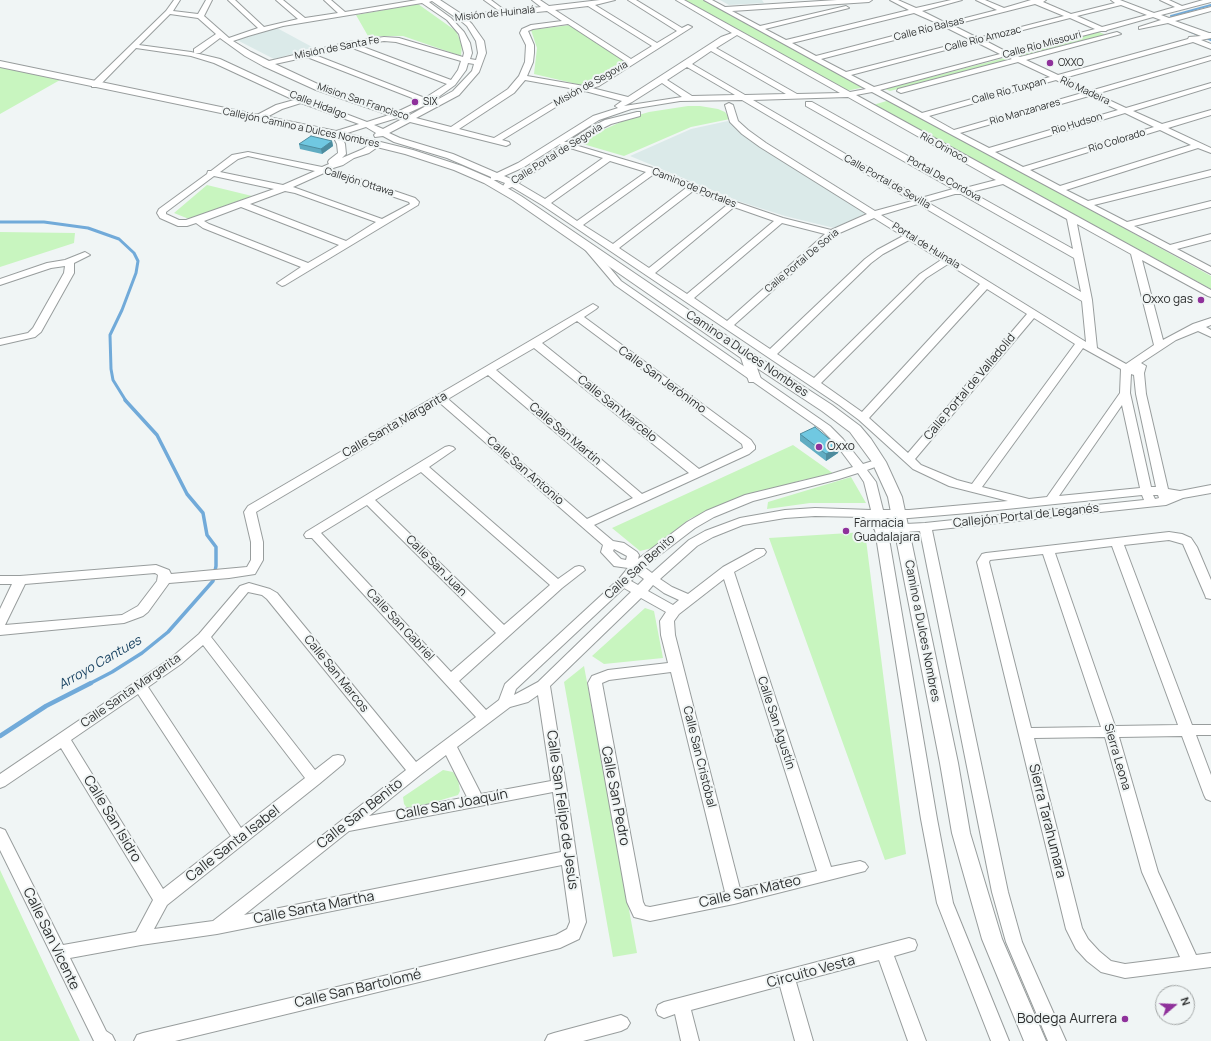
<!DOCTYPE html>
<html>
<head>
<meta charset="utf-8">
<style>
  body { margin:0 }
  #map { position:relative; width:1211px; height:1041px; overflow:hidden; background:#f0f5f5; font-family:Manrope,sans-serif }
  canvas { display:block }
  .north { position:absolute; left:1155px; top:985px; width:40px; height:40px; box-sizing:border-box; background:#f0f5f5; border:1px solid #a2a6a6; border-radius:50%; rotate:71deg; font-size:11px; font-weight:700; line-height:16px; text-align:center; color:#2e3030 }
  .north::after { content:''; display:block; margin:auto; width:14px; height:18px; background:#8f319b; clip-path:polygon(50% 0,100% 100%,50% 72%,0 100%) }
</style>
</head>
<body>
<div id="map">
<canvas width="1211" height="1041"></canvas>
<div class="north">N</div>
</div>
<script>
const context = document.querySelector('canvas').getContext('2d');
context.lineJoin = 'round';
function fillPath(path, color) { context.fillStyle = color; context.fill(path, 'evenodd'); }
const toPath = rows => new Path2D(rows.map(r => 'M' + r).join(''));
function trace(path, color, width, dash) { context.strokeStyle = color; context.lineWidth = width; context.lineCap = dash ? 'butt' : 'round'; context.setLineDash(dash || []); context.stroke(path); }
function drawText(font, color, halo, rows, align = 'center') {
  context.font = font + ' Manrope,sans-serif'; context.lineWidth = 4; context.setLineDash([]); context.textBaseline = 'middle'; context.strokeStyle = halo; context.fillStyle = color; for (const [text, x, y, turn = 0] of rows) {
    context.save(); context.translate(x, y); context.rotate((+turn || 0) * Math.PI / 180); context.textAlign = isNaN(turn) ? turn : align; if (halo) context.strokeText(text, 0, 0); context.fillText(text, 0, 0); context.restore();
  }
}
fillPath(toPath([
  [720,0,762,0,764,3,729,5],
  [277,28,314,48,274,59,237,40],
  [728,121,742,134,867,213,834,228,785,216,741,202,630,156,691,129]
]), '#dbeae9');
fillPath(toPath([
  [684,0,703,0,865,87,846,91],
  [418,4,456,31,462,45,461,56,403,36,368,36,356,15],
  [570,25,625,61,581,85,534,74,537,48,531,30],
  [1099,32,1106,35,1023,57,1018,54],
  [1008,57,1013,59,890,91,885,89],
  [0,67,60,80,0,114],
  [890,100,1211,276,1211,289,873,105],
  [688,106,700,106,718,109,725,112,730,119,691,127,624,156,583,144,594,134,632,117,649,112],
  [207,185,252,196,189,219,174,213],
  [0,232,75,233,74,243,0,267],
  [793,445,834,474,802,480,771,490,691,518,652,548,640,551,612,528],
  [851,477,866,503,810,503,767,509,768,502],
  [865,532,906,854,885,860,769,538],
  [645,608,654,611,663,658,604,664,592,656],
  [584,666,637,953,613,957,564,682],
  [443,770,453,772,458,779,460,791,458,795,411,809,407,808,404,804,403,797],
  [0,870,80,1041,0,1041]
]), '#c8f5bf');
trace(toPath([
  [1171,16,1211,5],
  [1189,31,1211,40]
]), '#71aad9', 2);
trace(toPath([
  [0,222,44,222,88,228,119,239,134,253,138,261,136,273,122,310,110,335,111,369,113,380,126,401]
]), '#71aad9', 3);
trace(toPath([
  [89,684,112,672,142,653,168,632,213,581,216,566,216,547,207,535,203,513,187,494,157,435,125,400]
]), '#71aad9', 3.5);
trace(toPath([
  [0,736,46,706,91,683]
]), '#71aad9', 4.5);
const minor = toPath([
  [174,0,180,0,173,11,198,14,206,0,212,0,204,16,229,38,258,28,228,0,235,0,264,27,298,19,276,0,283,0,305,18,338,13,324,0,331,0,345,12,417,0,440,0,463,15,541,7,532,0,540,0,549,6,600,0,615,0,595,5,657,43,677,31,628,0,636,0,682,28,688,25,692,27,599,86,592,88,628,97,721,37,732,33,676,0,684,0,850,92,866,89,704,0,712,0,725,7,837,0,872,0,869,2,732,11,760,26,846,6,849,8,765,29,786,40,909,10,890,0,898,0,916,8,951,0,962,0,922,11,946,23,997,10,976,0,985,0,1004,8,1031,0,1046,0,1043,2,1071,14,1115,3,1111,0,1120,0,1154,13,1175,7,1160,0,1169,0,1182,6,1203,0,1211,0,1211,2,1161,15,1169,18,1211,7,1211,11,1175,21,1209,33,1211,33,1211,38,1201,40,1211,44,1211,49,1193,42,1064,78,1090,91,1211,56,1211,60,1096,94,1126,108,1211,83,1211,87,1133,111,1162,124,1211,110,1211,115,1168,128,1211,148,1211,153,1198,148,1066,190,1088,201,1211,170,1211,176,1094,205,1127,222,1211,201,1211,207,1134,226,1170,245,1211,234,1211,240,1177,249,1211,267,1211,274,872,92,856,95,1211,290,1211,297,1208,296,1142,260,1163,340,1193,324,1211,318,1211,325,1206,327,1211,330,1211,337,1198,331,1176,340,1141,363,1146,366,1144,373,1146,394,1168,489,1180,491,1211,485,1211,493,1183,498,1166,505,932,530,1008,892,1022,942,1066,1041,1048,1041,1006,942,992,892,920,531,888,533,937,819,953,903,1009,1041,991,1041,937,903,921,819,875,530,864,517,815,516,785,518,743,525,713,537,697,546,660,579,672,587,688,594,723,567,756,549,764,549,766,552,764,555,734,572,831,867,860,861,865,863,868,867,865,871,734,904,650,921,634,917,627,902,588,683,592,676,608,670,668,663,661,635,660,621,666,612,641,598,550,686,566,785,586,922,579,939,560,948,175,1041,134,1041,137,1035,143,1033,556,935,567,929,570,922,562,865,217,934,141,945,70,958,106,1031,112,1035,115,1041,94,1041,0,850,0,828,5,830,63,945,136,932,153,900,61,748,5,786,0,788,0,774,171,658,199,634,240,586,249,583,270,589,277,593,416,762,476,717,312,538,306,538,304,535,306,532,445,447,449,446,453,447,455,449,429,467,558,579,575,567,579,566,583,567,585,570,562,588,459,681,486,710,499,700,505,684,619,579,628,568,614,566,601,552,603,545,440,403,256,512,263,542,263,560,255,574,229,578,169,583,148,612,143,616,124,623,0,635,0,609,12,584,0,584,0,576,20,576,156,565,169,570,171,574,247,567,251,560,251,542,244,512,248,506,593,304,598,307,596,309,584,317,751,440,755,446,755,449,749,454,594,525,613,541,624,543,637,552,639,555,638,559,687,522,706,511,745,495,831,474,853,467,835,443,822,430,615,285,582,246,587,243,590,244,621,281,830,426,843,439,863,464,879,459,883,460,885,462,883,464,867,470,876,482,883,510,909,510,1008,501,949,486,913,469,859,420,839,405,542,205,512,187,507,189,504,188,503,186,505,183,497,180,491,180,491,177,447,158,394,142,383,136,375,137,374,135,376,133,366,127,341,135,345,144,346,154,342,158,363,149,373,142,379,142,379,146,369,153,354,158,343,165,330,169,415,198,419,202,418,205,285,285,282,286,277,283,301,267,203,228,196,223,187,226,178,226,160,218,157,213,159,209,207,174,208,171,211,171,232,155,248,152,322,167,329,164,328,162,329,160,338,153,337,144,332,134,333,132,359,124,301,103,282,109,261,120,255,120,255,116,276,105,294,100,214,63,191,56,136,48,98,87,92,87,92,83,166,11,174,0],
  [432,1,455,17,456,19,460,20,467,26,476,41,478,53,476,60,470,59,472,53,470,43,464,32,451,18,429,2,432,1],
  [422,3,447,20,459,34,464,53,463,57,399,38,384,37,349,42,269,61,251,52,233,41,248,36,283,26,422,3],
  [1035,4,1064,16,978,38,952,25,1035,4],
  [1121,5,1147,15,1102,27,1077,16,1121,5],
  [588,6,652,46,631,59,555,10,588,6],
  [547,11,562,21,531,25,522,29,520,33,526,45,525,62,519,76,508,89,451,127,416,118,459,95,479,72,486,53,484,41,472,24,467,19,547,11],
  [914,13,939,24,816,56,792,43,914,13],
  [170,14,198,18,216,34,194,49,194,53,200,53,220,38,245,56,263,66,316,90,389,115,367,122,304,98,220,59,191,52,139,45,170,14],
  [1153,17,1161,20,1139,27,1139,29,1168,23,1201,36,1189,37,1188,39,1058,75,1026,60,1121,34,1117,32,1020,57,1013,54,1101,31,1106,31,1107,30,1153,17],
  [1070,18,1095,29,1007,52,984,40,1070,18],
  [568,24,626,62,593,82,584,86,527,76,533,62,534,53,534,45,528,31,533,29,568,24],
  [945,27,971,40,846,72,821,59,945,27],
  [737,35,840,93,797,94,716,48,737,35],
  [384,41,396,42,461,61,458,70,451,80,358,45,384,41],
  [976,42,1000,54,874,87,851,75,976,42],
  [350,47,447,84,425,98,315,55,350,47],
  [711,51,786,94,745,95,692,64,711,51],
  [1006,56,1012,59,898,89,897,91,901,93,1018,62,1050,77,922,113,880,90,1006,56],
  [307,57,420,101,397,112,322,86,275,64,307,57],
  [468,63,474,64,472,71,453,91,408,116,404,115,430,103,455,85,466,70,468,63],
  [687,67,735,95,692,96,667,80,687,67],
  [525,80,575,89,494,138,459,129,514,93,525,80],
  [1056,80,1082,93,954,130,929,116,1056,80],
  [662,83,682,97,624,106,632,102,662,83],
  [585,91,622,101,615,106,618,108,593,116,518,163,497,173,453,154,400,138,389,133,410,122,506,146,510,144,509,142,502,140,577,94,585,91],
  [1089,96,1118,110,989,148,960,133,1089,96],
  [848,97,990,177,996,180,965,188,812,102,806,102,806,106,953,189,921,198,753,100,848,97],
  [742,100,912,201,875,211,766,143,748,130,738,121,733,105,729,103,725,105,730,122,742,134,760,147,867,214,831,230,783,218,736,202,656,169,575,145,595,132,611,124,640,116,640,112,637,112,605,120,589,128,568,142,564,142,599,120,631,109,680,101,742,100],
  [1125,113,1154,127,1023,167,995,152,1125,113],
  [397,118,402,119,383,129,374,125,397,118],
  [1160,130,1191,145,1060,186,1030,170,1160,130],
  [560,144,562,146,511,179,504,176,524,167,560,144],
  [570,148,603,158,545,199,518,183,570,148],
  [248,156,315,171,283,185,220,172,238,159,248,156],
  [610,161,646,172,577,221,551,203,610,161],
  [324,173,409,202,410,204,382,219,293,187,324,173],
  [654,174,686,188,613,244,583,225,654,174],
  [214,176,274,189,186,220,179,220,166,214,166,212,214,176],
  [1003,184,1067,219,1073,249,971,192,1003,184],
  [285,191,295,193,376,222,346,241,250,204,285,191],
  [693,191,727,205,649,268,619,248,693,191],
  [955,194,961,194,1074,258,1081,292,927,202,955,194],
  [918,204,1082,301,1086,342,881,215,918,204],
  [241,207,339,245,308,263,209,224,204,221,241,207],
  [734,207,774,221,687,294,655,273,734,207],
  [874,218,903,236,877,250,865,259,770,349,734,325,835,235,874,218],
  [782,223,825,234,727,321,694,298,782,223],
  [1077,224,1131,254,1154,345,1126,364,1097,348,1092,300,1077,224],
  [909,240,941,260,920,274,814,378,777,354,871,263,883,254,909,240],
  [948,264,980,284,862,412,821,383,926,278,948,264],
  [987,289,1027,314,908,453,869,418,987,289],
  [1034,318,1075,344,972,484,957,480,921,465,915,459,1034,318],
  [577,321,742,444,743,448,699,469,542,343,577,321],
  [534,348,689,473,642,494,496,370,534,348],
  [1083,348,1121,369,1120,393,1047,497,1029,499,982,487,1083,348],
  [1131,374,1134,375,1136,394,1156,487,1151,487,1130,393,1131,374],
  [488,375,633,498,587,519,448,399,488,375],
  [1122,405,1140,488,1059,496,1122,405],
  [421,472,550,585,504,625,375,500,421,472],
  [858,473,864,482,871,510,815,508,785,510,740,518,705,531,689,540,652,573,644,567,695,528,714,517,753,501,839,479,858,473],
  [1142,495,1144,500,925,523,886,525,885,518,909,518,968,513,1142,495],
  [1153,495,1158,495,1159,498,1155,499,1153,495],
  [367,505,496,633,451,672,321,533,367,505],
  [614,549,627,556,626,560,621,559,613,551,614,549],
  [155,573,158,575,157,581,138,606,122,615,5,625,25,584,155,573],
  [637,574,644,579,638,585,631,581,637,574],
  [724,579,817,871,740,889,675,635,674,621,679,614,724,579],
  [653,585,664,593,679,600,673,605,648,591,653,585],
  [624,588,631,592,538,682,514,695,516,689,624,588],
  [248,592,262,595,267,599,406,770,213,921,154,929,167,905,319,784,343,764,345,760,343,756,338,755,333,756,315,770,211,637,248,592],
  [203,645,305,778,241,828,148,687,181,664,203,645],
  [671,672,725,892,650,907,645,906,643,902,602,683,609,680,671,672],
  [138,694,231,836,163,889,71,740,138,694],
  [538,695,551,781,481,794,457,747,510,707,528,702,538,695],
  [446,755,467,797,369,816,420,775,446,755],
  [553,792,561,852,244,915,349,831,553,792],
  [484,0,491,0,503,9,498,10,484,0],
  [85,252,90,255,74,263,74,273,41,332,35,337,0,345,0,339,28,333,33,328,64,273,65,266,51,268,0,285,0,279,47,263,65,260,85,252],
  [1169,532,1182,534,1191,538,1197,547,1211,580,1211,599,1206,598,1205,595,1183,544,1169,540,1124,545,1192,725,1211,725,1211,735,1196,735,1211,775,1211,801,1206,799,1204,795,1182,736,1119,737,1158,872,1196,955,1211,953,1211,967,1125,978,1101,972,1087,961,1076,949,1066,929,977,562,982,554,986,553,1169,532],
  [1112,546,1178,725,1115,726,1055,553,1112,546],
  [1043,554,1101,727,1031,728,989,562,990,560,1043,554],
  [1105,737,1142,872,1180,957,1125,964,1111,961,1099,951,1088,939,1082,928,1034,738,1105,737],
  [909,938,915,940,917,945,915,950,894,956,926,1041,908,1041,879,960,796,982,813,1041,795,1041,780,986,691,1010,699,1041,681,1041,675,1014,664,1018,658,1015,656,1010,658,1005,664,1002,909,938],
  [621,1015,627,1018,630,1023,627,1028,621,1031,583,1041,545,1041,548,1035,554,1033,621,1015]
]);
const major = toPath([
  [0,61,336,131,413,150,462,166,492,179,521,196,752,353,832,405,860,426,871,439,886,462,902,497,958,763,970,833,1002,939,1046,1041,1024,1041,982,939,952,833,940,763,888,497,872,462,850,432,822,411,757,368,761,379,759,382,749,382,741,358,513,200,484,183,454,170,405,154,336,137,0,67,0,61]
]);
trace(minor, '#989d9d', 2);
trace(major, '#989d9d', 2);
fillPath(minor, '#fff');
fillPath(major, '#fff');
fillPath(toPath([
  [332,141,333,146,322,154,300,149,299,144],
  [800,434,839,447,838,453,826,461,800,441]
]), '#60acc2');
fillPath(toPath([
  [332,141,333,146,322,154,321,149],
  [839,447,838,453,826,461,826,454]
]), '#4e8c9e');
const building = toPath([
  [311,136,332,141,321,149,299,144,311,136],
  [815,427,839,447,826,454,800,434,815,427]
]);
fillPath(building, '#70c8e1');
trace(building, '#4e8c9e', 1);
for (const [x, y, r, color] of [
  [1050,63,4,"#8f319b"],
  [415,102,4,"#8f319b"],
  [1201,300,4,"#8f319b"],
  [819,447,4,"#8f319b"],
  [846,531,4,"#8f319b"],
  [1125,1019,4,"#8f319b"]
]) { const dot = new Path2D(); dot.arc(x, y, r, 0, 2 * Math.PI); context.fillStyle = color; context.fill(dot); trace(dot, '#f0f5f5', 1.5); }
drawText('10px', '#2e3030', '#f0f5f5', [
  ["Misión de Huinalá",495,14,-6],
  ["Calle Río Balsas",929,29,-14],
  ["Calle Río Amozac",983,39,-14],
  ["Calle Río Missouri",1042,45,-15],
  ["Misión de Santa Fe",337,48,-11],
  ["Misión de Segovia",591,84,-29],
  ["Calle Río Tuxpan",1009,91,-15],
  ["Río Madeira",1085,91,25],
  ["Mision San Francisco",363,102,19],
  ["Calle Hidalgo",318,105,21],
  ["Rio Manzanares",1025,112,-16],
  ["Rio Hudson",1077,124,-17],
  ["Callejón Camino a Dulces Nombres",301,128,12],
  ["Río Colorado",1117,141,-17],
  ["Río Orinoco",944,148,29],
  ["Calle Portal de Segovia",557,154,-32],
  ["Portal De Cordova",944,179,29],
  ["Callejón Ottawa",359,182,18],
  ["Calle Portal de Sevilla",887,182,30],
  ["Camino de Portales",694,188,22],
  ["Portal de Huinala",926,246,32],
  ["Calle Portal De Soria",802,261,-40]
]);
drawText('10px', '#2e3030', '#f0f5f5', [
  ["OXXO",1058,63],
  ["SIX",423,102]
], 'left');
drawText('12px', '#2e3030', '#f0f5f5', [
  ["Oxxo gas",1193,300,"right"],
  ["Oxxo",827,447],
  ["Farmacia",854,524],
  ["Guadalajara",854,538]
], 'left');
drawText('12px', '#2e3030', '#f0f5f5', [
  ["Camino a Dulces Nombres",747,354,34],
  ["Calle San Jerónimo",662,380,36],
  ["Calle Portal de Valladolid",970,387,-50],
  ["Calle San Marcelo",617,409,39],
  ["Calle Santa Margarita",395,425,-30],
  ["Calle San Martín",565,434,40],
  ["Calle San Antonio",525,471,41],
  ["Callejón Portal de Leganés",1026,516,-6],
  ["Calle San Juan",436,566,45],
  ["Calle San Benito",640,567,-42],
  ["Calle San Gabriel",400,625,47],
  ["Camino a Dulces Nombres",922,631,79],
  ["Calle San Marcos",336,674,51],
  ["Calle Santa Margarita",131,691,-35],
  ["Calle San Agustín",776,723,72],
  ["Calle San Cristóbal",699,757,76],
  ["Sierra Leona",1117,757,74]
]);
drawText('italic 13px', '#133e5e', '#f0f5f5', [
  ["Arroyo Cantues",100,663,-30]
]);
drawText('14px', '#2e3030', '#f0f5f5', [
  ["Calle San Pedro",615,796,79],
  ["Calle San Joaquín",452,805,-11],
  ["Calle San Felipe de Jesús",562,810,82],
  ["Calle San Benito",360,814,-38],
  ["Calle San Isidro",112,819,59],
  ["Sierra Tarahumara",1047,821,76],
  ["Calle Santa Isabel",233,844,-38],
  ["Calle San Mateo",750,892,-13],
  ["Calle Santa Martha",314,908,-11],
  ["Calle San Vicente",51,939,64],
  ["Circuito Vesta",811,972,-15],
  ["Calle San Bartolomé",358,989,-13]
]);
drawText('14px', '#2e3030', '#f0f5f5', [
  ["Bodega Aurrera",1117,1019]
], 'right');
</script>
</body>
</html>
